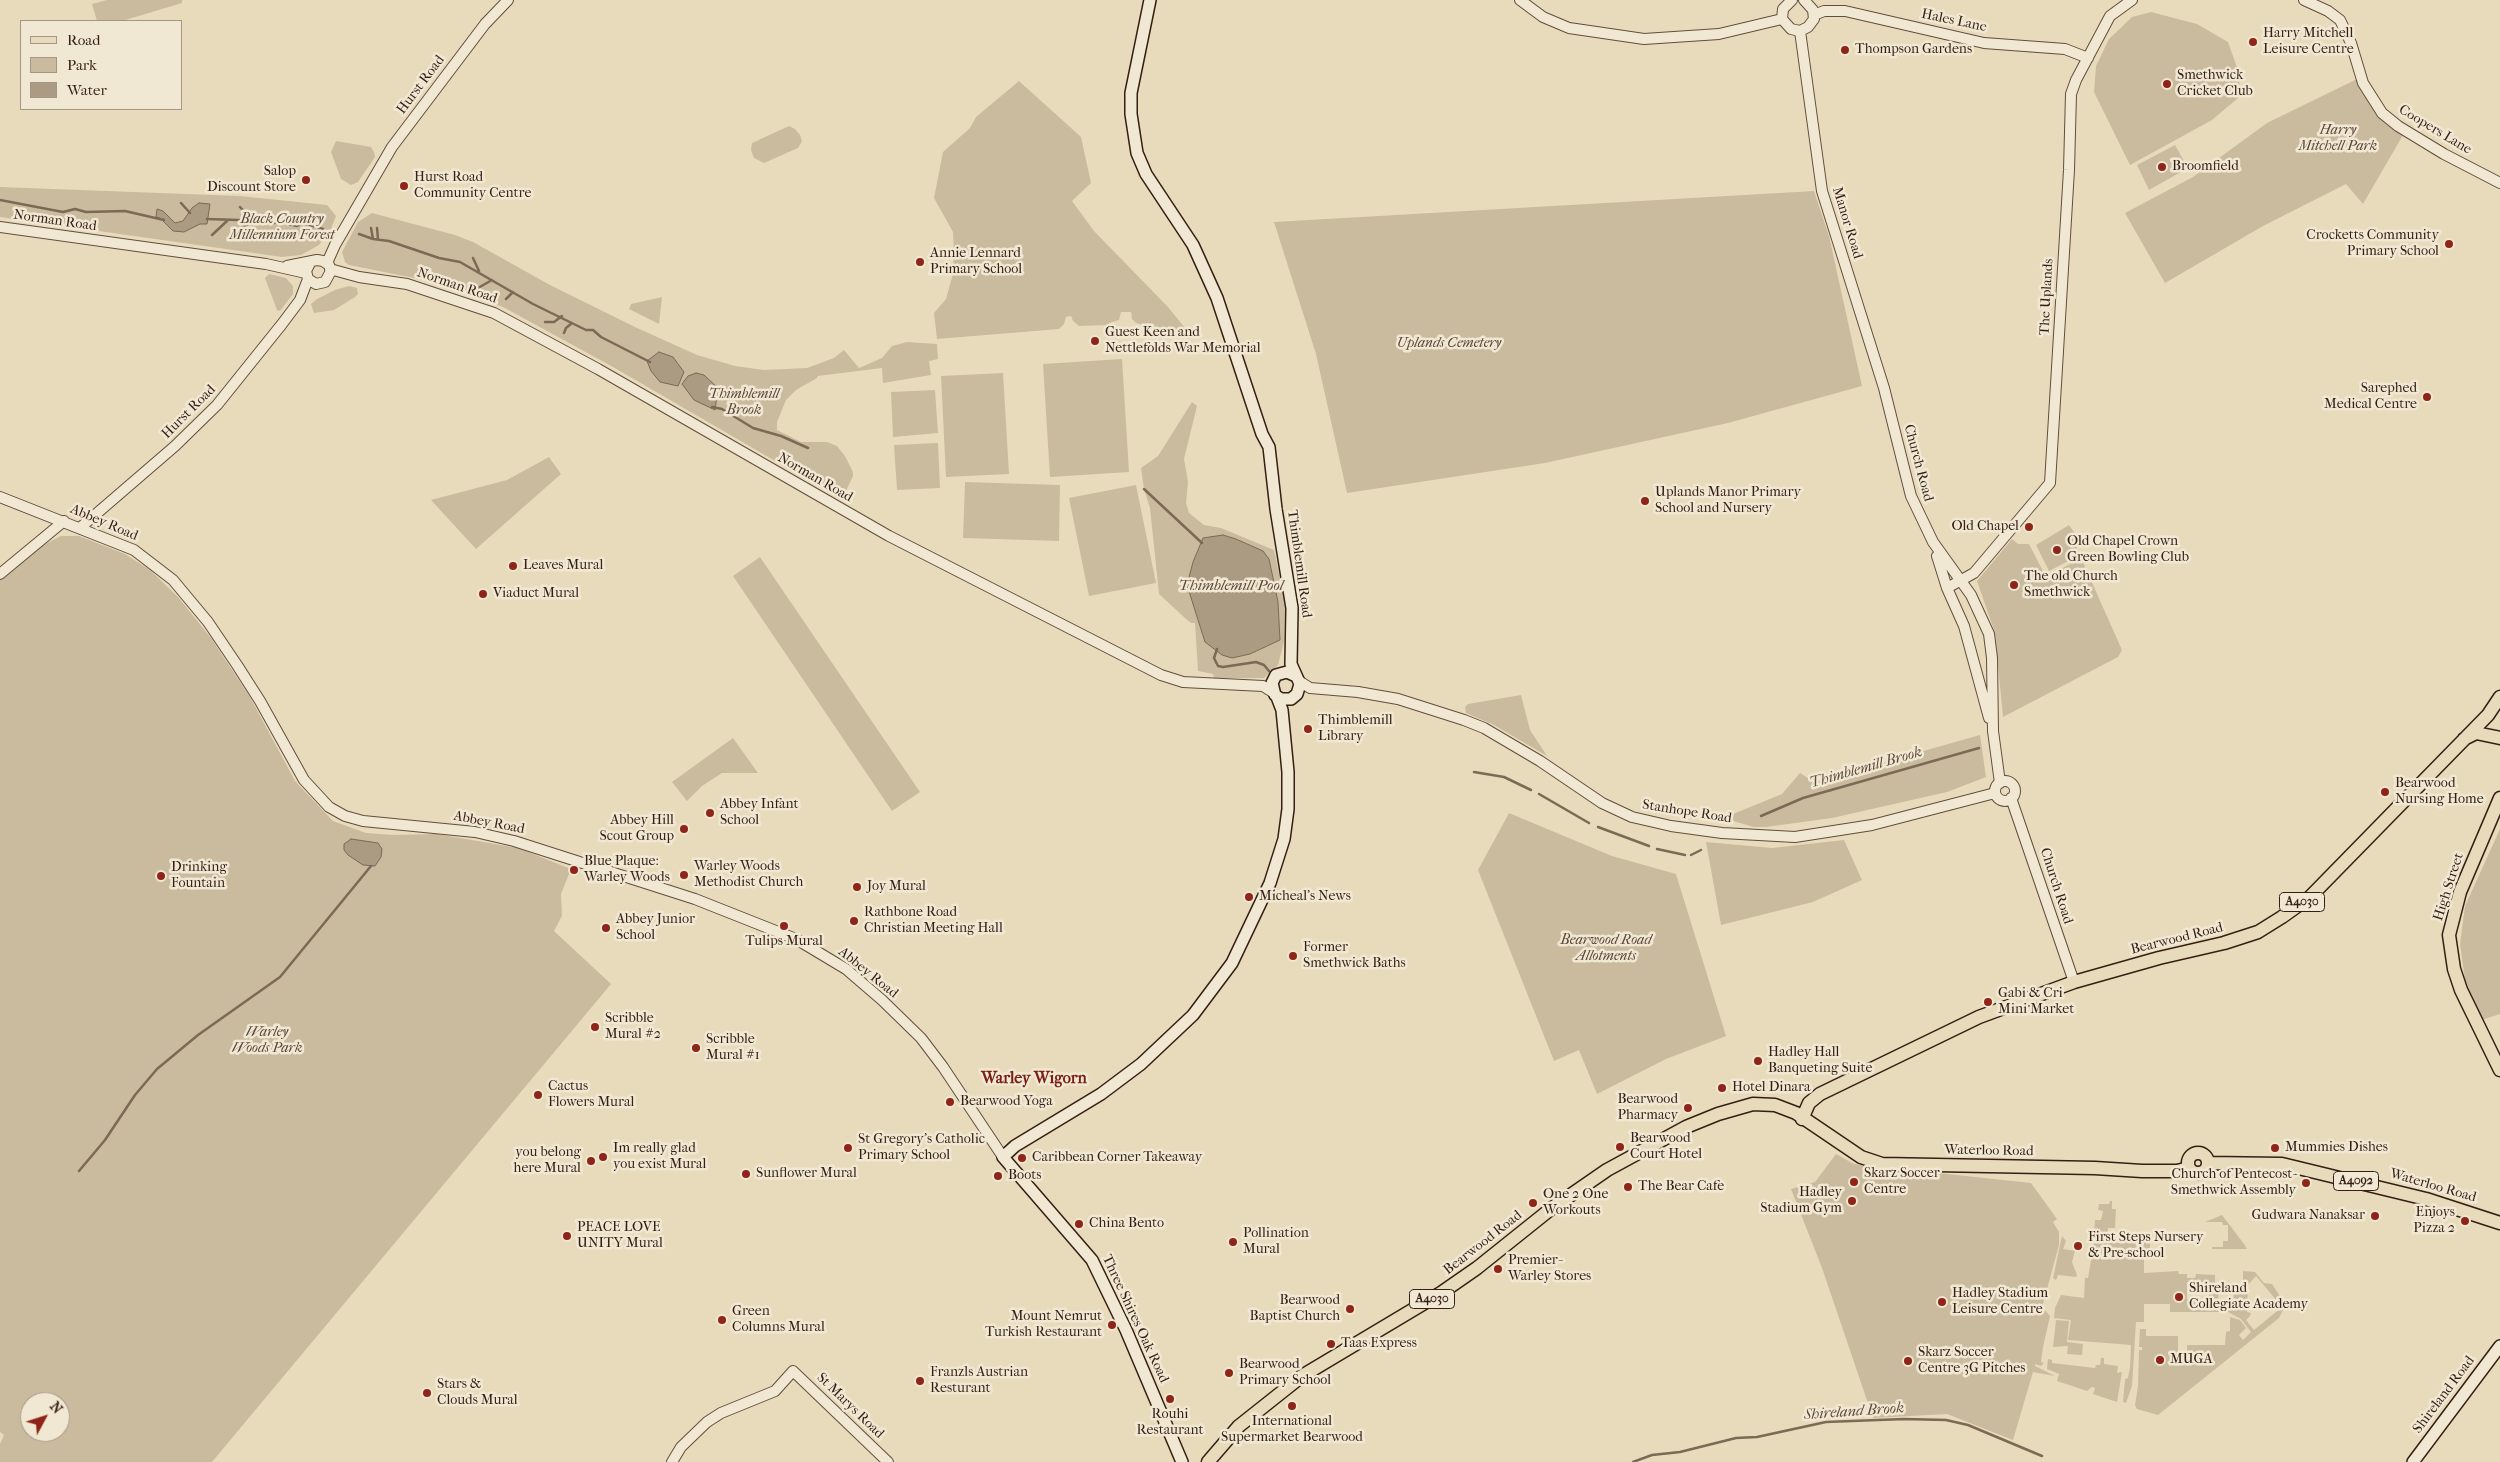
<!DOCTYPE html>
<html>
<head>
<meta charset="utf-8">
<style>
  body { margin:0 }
  #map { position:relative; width:2500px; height:1462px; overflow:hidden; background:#e8dbbb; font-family:"IM FELL French Canon",serif }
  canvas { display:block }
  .legend { position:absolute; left:20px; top:20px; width:162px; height:90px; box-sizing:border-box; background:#f0e8d3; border:1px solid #a59787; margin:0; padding:6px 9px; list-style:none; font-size:15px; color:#351e14 }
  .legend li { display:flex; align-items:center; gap:10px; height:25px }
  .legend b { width:25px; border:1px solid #a59787 }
  .north { position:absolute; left:20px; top:1392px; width:50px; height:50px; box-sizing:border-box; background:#f0e8d3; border:1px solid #a59787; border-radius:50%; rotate:50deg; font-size:14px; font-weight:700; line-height:20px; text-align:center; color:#351e14 }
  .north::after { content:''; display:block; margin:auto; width:18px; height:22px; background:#8f2418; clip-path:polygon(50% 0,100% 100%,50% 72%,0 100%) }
</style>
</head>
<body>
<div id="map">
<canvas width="2500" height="1462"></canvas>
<ul class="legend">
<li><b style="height:6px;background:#e8dbbb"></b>Road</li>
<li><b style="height:14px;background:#cabb9f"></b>Park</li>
<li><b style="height:14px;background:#ab9b82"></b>Water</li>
</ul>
<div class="north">N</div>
</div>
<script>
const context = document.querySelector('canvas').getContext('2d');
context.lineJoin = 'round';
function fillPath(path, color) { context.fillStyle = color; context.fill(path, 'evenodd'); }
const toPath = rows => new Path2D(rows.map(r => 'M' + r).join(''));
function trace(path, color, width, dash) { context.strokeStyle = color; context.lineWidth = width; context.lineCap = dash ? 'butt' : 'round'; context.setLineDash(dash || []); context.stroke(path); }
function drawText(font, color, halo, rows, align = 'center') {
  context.font = font + ' "IM FELL French Canon",serif'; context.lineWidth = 5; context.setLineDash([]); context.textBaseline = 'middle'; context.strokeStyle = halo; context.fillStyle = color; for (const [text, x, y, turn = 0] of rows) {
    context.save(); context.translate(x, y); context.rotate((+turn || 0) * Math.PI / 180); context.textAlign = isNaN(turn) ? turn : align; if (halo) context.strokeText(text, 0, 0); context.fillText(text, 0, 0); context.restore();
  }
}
fillPath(toPath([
  [107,0,182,0,182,3,122,21,97,21,92,4],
  [2151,12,2197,24,2228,42,2240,76,2238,98,2212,120,2130,165,2094,92,2096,66,2109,39,2132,17],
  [2357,79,2403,135,2363,204,2346,184,2263,226,2165,283,2125,213,2193,177,2267,123],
  [1019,81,1081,137,1091,183,1072,201,1094,231,1168,307,1193,338,1189,339,1136,323,1132,319,1131,312,1121,312,1119,320,1109,323,1109,325,1079,326,1073,321,1071,316,1066,317,1064,324,1059,329,937,339,934,313,946,299,952,277,954,255,953,232,934,198,943,152,970,128,976,117],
  [789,126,795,129,800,135,802,141,798,148,764,163,754,158,751,150,752,143],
  [336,141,371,147,374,152,375,157,358,182,351,185,341,179,331,152],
  [2175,145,2188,168,2149,190,2137,165],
  [0,187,240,196,327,205,336,216,331,229,319,245,301,255,282,257,0,217],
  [1814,191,1829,236,1862,386,1728,423,1545,463,1347,493,1316,354,1274,222],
  [372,213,455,235,473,242,550,285,635,327,697,355,735,366,764,370,807,368,834,358,844,350,859,368,882,358,892,346,907,342,937,344,938,359,929,361,931,375,883,383,882,368,818,376,817,378,796,390,786,400,777,422,777,430,801,442,827,442,837,446,845,456,853,472,853,476,845,493,839,498,613,367,503,307,429,281,349,265,345,262,342,252,358,222],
  [269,274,286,278,293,286,293,294,280,311,277,310,265,278],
  [349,286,357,288,358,294,355,297,334,310,314,313,311,304,317,299,335,290],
  [662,297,659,324,629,309,631,304],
  [1122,359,1129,472,1050,477,1043,364],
  [1003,373,1009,474,946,477,941,376],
  [935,390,938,433,893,437,891,392],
  [1192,402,1197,406,1184,459,1188,482,1186,503,1189,513,1204,525,1221,528,1274,550,1285,601,1284,641,1278,665,1264,678,1214,678,1213,674,1198,671,1195,623,1191,623,1185,618,1159,594,1150,508,1144,489,1141,468,1158,456],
  [1203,538,1236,539,1252,546,1269,559,1278,602,1280,640,1250,654,1232,658,1201,630,1190,573,1193,562],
  [938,443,940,488,897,490,894,445],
  [549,457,561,474,476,549,431,500,507,480],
  [965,482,1060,485,1059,541,963,538],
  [1136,485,1156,583,1089,596,1069,498],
  [2069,525,2079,539,2076,554,2074,558,2049,571,2036,545],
  [61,536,79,536,125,554,150,570,178,597,211,638,250,697,295,781,333,821,366,833,394,835,437,834,518,848,571,869,561,894,562,916,554,931,611,984,212,1462,0,1462,0,1444,4,1435,0,1432,0,578,41,546],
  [30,1402,60,1402,60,1432,30,1432],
  [2012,539,2018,544,2029,544,2046,577,2081,558,2122,650,2118,657,2003,717,1995,633,1977,581],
  [760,557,920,792,892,811,733,576],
  [1521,695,1530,730,1547,756,1494,725,1466,713,1465,707,1468,704],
  [1980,735,1986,777,1947,792,1832,818,1766,827,1754,827,1733,821,1733,814,1782,794,1800,773,1814,782],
  [733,738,758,773,722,773,702,786,687,801,672,782],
  [1509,813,1612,856,1676,874,1726,1036,1666,1059,1597,1094,1579,1050,1554,1061,1478,870],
  [2500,829,2500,1014,2482,1020,2465,980,2460,944,2465,906],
  [1844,840,1862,880,1813,902,1721,925,1706,842,1772,848],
  [1836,1154,1854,1164,2031,1183,2057,1219,2053,1222,2059,1232,2059,1245,2041,1311,2043,1313,2045,1310,2050,1316,2043,1347,2041,1362,2044,1363,2041,1366,2035,1364,2035,1366,2055,1376,2033,1372,2013,1440,1947,1414,1873,1418,1822,1268,1791,1189,1815,1182],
  [2110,1201,2112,1201,2112,1209,2116,1209,2115,1228,2108,1228,2107,1238,2118,1239,2118,1243,2124,1243,2125,1240,2138,1242,2139,1239,2150,1239,2150,1249,2144,1250,2144,1273,2178,1271,2179,1274,2187,1274,2187,1278,2195,1278,2196,1274,2215,1275,2215,1288,2219,1288,2218,1300,2233,1301,2234,1294,2238,1294,2238,1291,2234,1289,2243,1289,2243,1271,2255,1272,2264,1283,2272,1284,2283,1301,2283,1310,2279,1318,2158,1415,2137,1409,2135,1405,2138,1386,2139,1350,2142,1350,2142,1347,2139,1347,2140,1329,2146,1329,2146,1336,2178,1336,2178,1361,2187,1361,2187,1345,2225,1345,2226,1332,2230,1331,2230,1317,2240,1320,2246,1328,2239,1335,2243,1340,2251,1332,2241,1319,2228,1312,2170,1312,2170,1304,2144,1304,2144,1322,2136,1322,2132,1386,2126,1403,2123,1402,2125,1379,2128,1378,2130,1367,2131,1345,2068,1340,2071,1320,2054,1318,2055,1308,2061,1295,2084,1298,2085,1278,2088,1278,2093,1248,2095,1220,2101,1220,2103,1211,2098,1210,2099,1204,2109,1204],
  [2256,1276,2282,1307,2254,1330,2246,1320,2250,1316,2251,1313,2247,1312,2248,1285],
  [2187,1282,2209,1282,2209,1299,2187,1299],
  [2222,1215,2244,1244,2247,1249,2212,1249,2212,1247,2223,1247,2223,1241,2228,1241,2228,1225,2223,1225,2222,1222,2205,1222],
  [2062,1236,2066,1241,2063,1249,2075,1251,2072,1262,2077,1275,2076,1277,2058,1275,2056,1280,2053,1278],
  [2056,1320,2069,1321,2067,1342,2083,1344,2082,1355,2067,1354,2068,1346,2053,1347],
  [2101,1358,2104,1358,2104,1364,2118,1366,2117,1373,2122,1372,2117,1402,2093,1394,2095,1388,2092,1387,2087,1391,2057,1381,2059,1374,2047,1369,2048,1359,2052,1360,2052,1363,2095,1368,2096,1365,2100,1365]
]), '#cabb9f');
const water = toPath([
  [199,203,210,204,207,224,200,224,184,232,173,231,160,218,156,217,157,209,163,211,175,223,183,221,192,208,199,203],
  [659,352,673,357,684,372,678,386,660,382,651,371,647,361,659,352],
  [696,373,704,375,718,388,715,410,694,400,682,384,688,376,696,373],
  [1223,535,1236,539,1263,551,1269,559,1278,602,1280,640,1250,654,1232,658,1222,655,1205,642,1187,585,1193,562,1203,538,1223,535],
  [351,839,378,843,382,849,381,857,375,866,363,865,348,855,344,850,344,844,351,839]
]);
fillPath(water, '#ab9b82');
trace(water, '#7c6956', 1);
trace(toPath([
  [0,200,63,212,75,209,86,212,125,211,164,220],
  [181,203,190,213],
  [264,215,265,224],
  [289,217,296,225],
  [314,217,315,225],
  [207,219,238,220,266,224,281,222,297,226,303,223,323,229],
  [371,228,373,239],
  [377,228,378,239],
  [236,231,253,221,240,207],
  [359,234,373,239,389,241,439,258,460,262,533,304,586,330,593,330,601,337,650,362],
  [212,235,227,221],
  [473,258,479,271],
  [478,288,492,280],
  [506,299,513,292],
  [545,322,554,322,562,316],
  [564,333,566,328,572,323],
  [712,407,722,409,753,428,781,436,808,448],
  [1144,489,1202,543],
  [1217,649,1214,658,1218,666,1223,667,1256,662,1264,665,1269,671],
  [1474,772,1504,777,1531,790],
  [1539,794,1589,823],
  [1761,816,1803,798,1979,748],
  [1598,827,1649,846],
  [1657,849,1685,855],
  [1691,855,1701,850],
  [79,1171,105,1140,135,1095,157,1069,198,1035,280,977,371,866],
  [1633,1462,1652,1455,1680,1452,1736,1438,1757,1437,1826,1422,1904,1419,1946,1420,1968,1425,2042,1456]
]), '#7c6956', 2.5);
const tertiary = toPath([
  [1520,0,1543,17,1569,28,1644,39,1719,34,1782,19],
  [1792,0,1783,9,1782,19,1791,29,1800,31,1808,27,1814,19,1813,10,1804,0],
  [2304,0,2328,11,2340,20,2351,43,2363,83,2382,113,2398,126,2444,154,2500,183],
  [1814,15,1824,11,1845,11,1984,43,2065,49,2088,58],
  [1800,31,1822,191,1884,388,1911,496,1933,542,1971,595,1989,634,1992,658,1993,731,2000,783],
  [0,227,266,264,306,273],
  [327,263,335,245,392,147,485,24,508,0],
  [287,266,317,260,323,261,329,265,331,271,325,282,316,284,308,279,306,271,310,263],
  [330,269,359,277,407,284,494,313,598,369,889,536,1161,675,1183,682,1263,686,1274,693],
  [0,497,134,550,173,580,208,622,237,665,260,701,304,780,329,807,345,816,363,821,475,832,514,841,695,899,796,939,846,969,882,1000,921,1038,943,1067,1003,1157],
  [81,527,175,446,217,405,282,324,300,300,308,279],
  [1937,556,1947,588,1964,626,1989,718],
  [0,574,64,521],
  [1947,588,1974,573,2050,483,2069,170,2071,94,2076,80,2110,16,2132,0],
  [1299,681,1310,688,1358,692,1398,699,1464,720,1484,728,1540,761,1602,803,1632,817,1671,826,1722,833,1795,837,1872,825,1995,793],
  '1995 791a10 10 0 1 1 20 0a10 10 0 1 1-20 0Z',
  [2011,798,2074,982],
  [672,1462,681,1447,707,1422,721,1413,775,1391,793,1371,888,1462]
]);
const secondary = toPath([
  [1150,0,1131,93,1131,114,1137,153,1146,174,1193,245,1217,298,1262,434,1269,447,1276,509,1292,608,1291,664,1300,684,1297,694,1291,699,1281,699,1275,695,1272,683,1276,675,1287,672,1296,676],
  [1003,1157,1015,1146,1101,1094,1141,1064,1193,1015,1232,963,1270,883,1284,839,1288,809,1288,772,1282,710,1277,697],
  [1003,1157,1092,1260,1126,1330,1182,1462],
  [2413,1462,2500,1346]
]);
const primary = toPath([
  [2464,739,2476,733,2500,738],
  [2500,798,2460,892,2449,935,2454,969,2461,990,2500,1070],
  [1802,1119,1809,1103,1820,1094,1979,1017,2074,982,2159,958,2224,943,2258,932,2282,917,2310,897,2488,715,2500,697],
  '2188 1163a10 10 0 1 1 20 0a10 10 0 1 1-20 0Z',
  [2208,1163,2282,1164,2426,1199,2500,1223],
  [1208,1462,1239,1426,1302,1376,1441,1293,1477,1268,1552,1208,1607,1170,1686,1127,1718,1114,1753,1104,1775,1105,1796,1113,1861,1157,1882,1164,2095,1168,2142,1171,2177,1171,2189,1168]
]);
trace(tertiary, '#624d3e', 12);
trace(secondary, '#351e14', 14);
trace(primary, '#351e14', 15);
trace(tertiary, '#f0e8d3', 10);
trace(secondary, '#f0e8d3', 11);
trace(primary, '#e8dbbb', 12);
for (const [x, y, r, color] of [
  [2253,42,5,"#8f2418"],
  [1845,50,5,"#8f2418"],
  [2167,84,5,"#8f2418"],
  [2162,167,5,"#8f2418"],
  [306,180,5,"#8f2418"],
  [404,186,5,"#8f2418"],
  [2449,244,5,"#8f2418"],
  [920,262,5,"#8f2418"],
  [1095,341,5,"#8f2418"],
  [2427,397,5,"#8f2418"],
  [1645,501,5,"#8f2418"],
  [2029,527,5,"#8f2418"],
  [2057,550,5,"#8f2418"],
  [513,566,5,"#8f2418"],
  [2014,585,5,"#8f2418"],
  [483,594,5,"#8f2418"],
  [1308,729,5,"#8f2418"],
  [2385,792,5,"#8f2418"],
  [710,813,5,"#8f2418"],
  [684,829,5,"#8f2418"],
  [574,870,5,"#8f2418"],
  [684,875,5,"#8f2418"],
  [161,876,5,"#8f2418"],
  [857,887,5,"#8f2418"],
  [1249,897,5,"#8f2418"],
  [854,921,5,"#8f2418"],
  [784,926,5,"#8f2418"],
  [606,928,5,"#8f2418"],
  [1293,956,5,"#8f2418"],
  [1988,1002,5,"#8f2418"],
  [595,1027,5,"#8f2418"],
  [696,1048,5,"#8f2418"],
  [1758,1061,5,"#8f2418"],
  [1722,1088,5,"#8f2418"],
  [538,1095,5,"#8f2418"],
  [950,1102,5,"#8f2418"],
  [1688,1108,5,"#8f2418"],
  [1620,1147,5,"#8f2418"],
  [848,1148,5,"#8f2418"],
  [2275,1148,5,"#8f2418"],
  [603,1157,5,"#8f2418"],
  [1022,1158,5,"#8f2418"],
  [591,1161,5,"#8f2418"],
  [746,1174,5,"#8f2418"],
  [998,1176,5,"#8f2418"],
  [1854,1182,5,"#8f2418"],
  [2306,1183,5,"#8f2418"],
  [1628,1187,5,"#8f2418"],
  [1852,1201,5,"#8f2418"],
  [1533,1203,5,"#8f2418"],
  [2375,1216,5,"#8f2418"],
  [2465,1221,5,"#8f2418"],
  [1079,1224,5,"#8f2418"],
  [567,1236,5,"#8f2418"],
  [1233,1242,5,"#8f2418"],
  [2078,1246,5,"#8f2418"],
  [1498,1269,5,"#8f2418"],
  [2179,1297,5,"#8f2418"],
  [1942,1302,5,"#8f2418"],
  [1350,1309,5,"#8f2418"],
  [722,1320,5,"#8f2418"],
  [1112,1325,5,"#8f2418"],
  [1331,1344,5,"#8f2418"],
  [2160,1360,5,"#8f2418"],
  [1908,1361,5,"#8f2418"],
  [1229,1373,5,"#8f2418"],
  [920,1381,5,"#8f2418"],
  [427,1393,5,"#8f2418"],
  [1170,1399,5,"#8f2418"],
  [1292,1406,5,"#8f2418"]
]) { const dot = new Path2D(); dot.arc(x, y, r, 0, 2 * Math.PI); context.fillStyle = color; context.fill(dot); trace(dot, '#f0e8d3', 2); }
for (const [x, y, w] of [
  [2302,902,45],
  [2356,1181,45],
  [1432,1299,45]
]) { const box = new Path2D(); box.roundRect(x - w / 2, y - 9.5, w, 19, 4); context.fillStyle = '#f0e8d3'; context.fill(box); trace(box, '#351e14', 1); }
drawText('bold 12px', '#351e14', null, [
  ["A4030",2302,902],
  ["A4092",2356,1181],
  ["A4030",1432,1299]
]);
drawText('14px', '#351e14', '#f0e8d3', [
  ["Hales Lane",1954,21,12],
  ["Hurst Road",421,85,-53],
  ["Coopers Lane",2435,130,31],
  ["Norman Road",55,221,8],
  ["Manor Road",1847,223,73],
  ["Norman Road",457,286,19],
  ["The Uplands",2047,297,-87],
  ["Hurst Road",189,412,-45],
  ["Church Road",1918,463,75],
  ["Norman Road",815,478,30],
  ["Abbey Road",104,523,23],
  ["Thimblemill Road",1299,564,82],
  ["Stanhope Road",1687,812,9],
  ["Abbey Road",489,823,11],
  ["Church Road",2056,886,72],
  ["High Street",2449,887,-72],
  ["Bearwood Road",2177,939,-14],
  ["Abbey Road",868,973,39],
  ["Waterloo Road",1989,1151,1],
  ["Waterloo Road",2433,1186,16],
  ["Bearwood Road",1483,1243,-38],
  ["Three Shires Oak Road",1135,1319,65],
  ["Shireland Road",2444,1395,-53],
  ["St Marys Road",850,1406,44]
]);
drawText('14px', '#351e14', '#f0e8d3', [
  ["Harry Mitchell",2263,34],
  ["Leisure Centre",2263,50],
  ["Thompson Gardens",1855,50],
  ["Smethwick",2177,76],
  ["Cricket Club",2177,92],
  ["Broomfield",2172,167],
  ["Salop",296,172,"right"],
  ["Discount Store",296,188,"right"],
  ["Hurst Road",414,178],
  ["Community Centre",414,194],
  ["Crocketts Community",2439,236,"right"],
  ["Primary School",2439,252,"right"],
  ["Annie Lennard",930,254],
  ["Primary School",930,270],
  ["Guest Keen and",1105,333],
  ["Nettlefolds War Memorial",1105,349],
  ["Sarephed",2417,389,"right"],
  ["Medical Centre",2417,405,"right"],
  ["Uplands Manor Primary",1655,493],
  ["School and Nursery",1655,509],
  ["Old Chapel",2019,527,"right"],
  ["Old Chapel Crown",2067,542],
  ["Green Bowling Club",2067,558],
  ["Leaves Mural",523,566],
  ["The old Church",2024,577],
  ["Smethwick",2024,593],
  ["Viaduct Mural",493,594],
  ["Thimblemill",1318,721],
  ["Library",1318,737],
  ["Bearwood",2395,784],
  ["Nursing Home",2395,800],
  ["Abbey Infant",720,805],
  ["School",720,821],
  ["Abbey Hill",674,821,"right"],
  ["Scout Group",674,837,"right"],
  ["Blue Plaque:",584,862],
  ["Warley Woods",584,878],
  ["Warley Woods",694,867],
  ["Methodist Church",694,883],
  ["Drinking",171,868],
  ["Fountain",171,884],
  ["Joy Mural",867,887],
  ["Micheal's News",1259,897],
  ["Rathbone Road",864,913],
  ["Christian Meeting Hall",864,929],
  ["Abbey Junior",616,920],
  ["School",616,936],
  ["Tulips Mural",784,942,"center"],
  ["Former",1303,948],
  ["Smethwick Baths",1303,964],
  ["Gabi & Cri",1998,994],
  ["Mini Market",1998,1010],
  ["Scribble",605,1019],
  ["Mural #2",605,1035],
  ["Scribble",706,1040],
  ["Mural #1",706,1056],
  ["Hadley Hall",1768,1053],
  ["Banqueting Suite",1768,1069],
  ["Cactus",548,1087],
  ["Flowers Mural",548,1103],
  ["Hotel Dinara",1732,1088],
  ["Bearwood",1678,1100,"right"],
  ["Pharmacy",1678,1116,"right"],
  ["Bearwood Yoga",960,1102],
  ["Bearwood",1630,1139],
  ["Court Hotel",1630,1155],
  ["St Gregory's Catholic",858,1140],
  ["Primary School",858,1156],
  ["Mummies Dishes",2285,1148],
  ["Im really glad",613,1149],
  ["you exist Mural",613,1165],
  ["you belong",581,1153,"right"],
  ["here Mural",581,1169,"right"],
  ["Caribbean Corner Takeaway",1032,1158],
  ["Sunflower Mural",756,1174],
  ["Skarz Soccer",1864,1174],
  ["Centre",1864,1190],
  ["Church of Pentecost-",2296,1175,"right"],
  ["Smethwick Assembly",2296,1191,"right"],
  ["Boots",1008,1176],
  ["The Bear Cafe",1638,1187],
  ["Hadley",1842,1193,"right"],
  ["Stadium Gym",1842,1209,"right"],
  ["One 2 One",1543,1195],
  ["Workouts",1543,1211],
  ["Enjoys",2455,1213,"right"],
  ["Pizza 2",2455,1229,"right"],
  ["Gudwara Nanaksar",2365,1216,"right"],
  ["China Bento",1089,1224],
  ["PEACE LOVE",577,1228],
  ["UNITY Mural",577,1244],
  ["Pollination",1243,1234],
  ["Mural",1243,1250],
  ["First Steps Nursery",2088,1238],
  ["& Pre-school",2088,1254],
  ["Premier-",1508,1261],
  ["Warley Stores",1508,1277],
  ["Shireland",2189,1289],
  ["Collegiate Academy",2189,1305],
  ["Hadley Stadium",1952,1294],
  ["Leisure Centre",1952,1310],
  ["Bearwood",1340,1301,"right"],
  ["Baptist Church",1340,1317,"right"],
  ["Green",732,1312],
  ["Columns Mural",732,1328],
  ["Mount Nemrut",1102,1317,"right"],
  ["Turkish Restaurant",1102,1333,"right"],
  ["Taas Express",1341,1344],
  ["Skarz Soccer",1918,1353],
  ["Centre 3G Pitches",1918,1369],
  ["MUGA",2170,1360],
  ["Bearwood",1239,1365],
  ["Primary School",1239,1381],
  ["Franzls Austrian",930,1373],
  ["Resturant",930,1389],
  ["Stars &",437,1385],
  ["Clouds Mural",437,1401],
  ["Rouhi",1170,1415,"center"],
  ["Restaurant",1170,1431,"center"],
  ["International",1292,1422,"center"],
  ["Supermarket Bearwood",1292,1438,"center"]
], 'left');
drawText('italic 14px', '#5a4537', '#f0e8d3', [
  ["Harry",2338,131],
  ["Mitchell Park",2338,147],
  ["Black Country",282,220],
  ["Millennium Forest",282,236],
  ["Uplands Cemetery",1449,344],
  ["Thimblemill",744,395],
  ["Brook",744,411],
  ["Bearwood Road",1606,941],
  ["Allotments",1606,957],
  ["Warley",267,1033],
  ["Woods Park",267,1049]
]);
drawText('italic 15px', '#5e4a3a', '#f0e8d3', [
  ["Thimblemill Pool",1231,586],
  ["Thimblemill Brook",1866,768,-16],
  ["Shireland Brook",1854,1412,-4]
]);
drawText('bold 16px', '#7a1f14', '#f0e8d3', [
  ["Warley Wigorn",1034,1079]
]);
</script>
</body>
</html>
